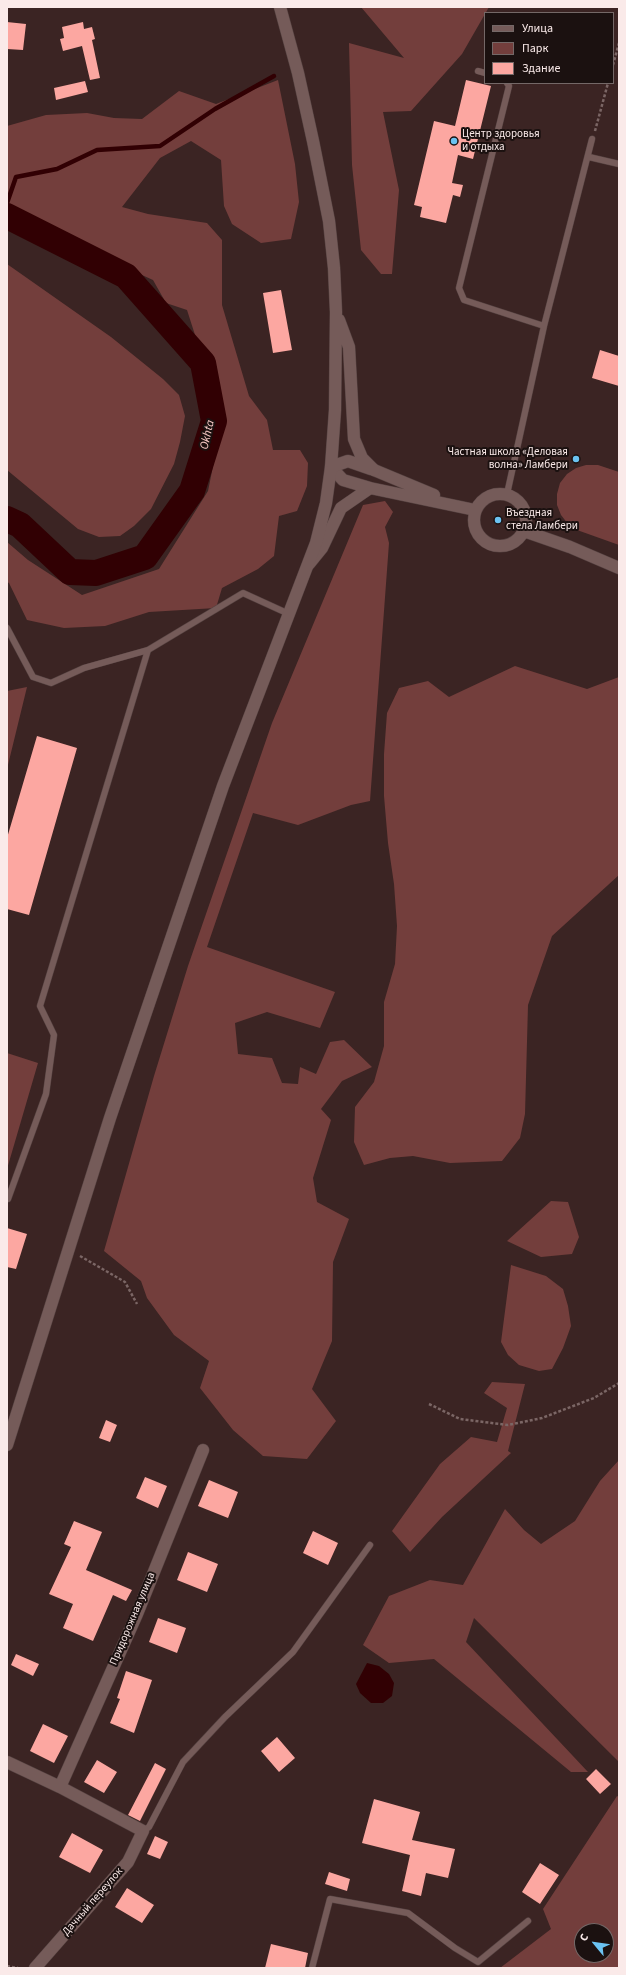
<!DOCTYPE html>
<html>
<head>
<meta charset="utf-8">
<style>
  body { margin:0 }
  #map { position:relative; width:626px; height:1975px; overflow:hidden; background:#3b2423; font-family:"Source Sans 3",sans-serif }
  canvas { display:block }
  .frame { position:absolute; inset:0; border:8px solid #faeae9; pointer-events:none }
  .legend { position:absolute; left:484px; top:12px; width:130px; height:72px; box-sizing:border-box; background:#1b1110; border:1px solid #746867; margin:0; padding:5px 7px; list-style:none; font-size:12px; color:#faeae9 }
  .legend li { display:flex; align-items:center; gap:8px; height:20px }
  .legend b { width:20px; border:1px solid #746867 }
  .north { position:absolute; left:574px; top:1923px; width:40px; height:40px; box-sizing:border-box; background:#1b1110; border:1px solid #746867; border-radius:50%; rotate:299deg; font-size:11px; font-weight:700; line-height:16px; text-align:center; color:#faeae9 }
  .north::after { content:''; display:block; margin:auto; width:14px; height:18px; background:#6bc3f2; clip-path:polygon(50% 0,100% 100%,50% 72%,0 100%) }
</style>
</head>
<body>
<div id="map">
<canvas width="626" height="1975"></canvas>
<div class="frame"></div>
<ul class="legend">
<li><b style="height:5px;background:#755b59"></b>Улица</li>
<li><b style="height:11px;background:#733e3c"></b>Парк</li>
<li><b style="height:11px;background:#fca7a1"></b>Здание</li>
</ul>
<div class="north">С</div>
</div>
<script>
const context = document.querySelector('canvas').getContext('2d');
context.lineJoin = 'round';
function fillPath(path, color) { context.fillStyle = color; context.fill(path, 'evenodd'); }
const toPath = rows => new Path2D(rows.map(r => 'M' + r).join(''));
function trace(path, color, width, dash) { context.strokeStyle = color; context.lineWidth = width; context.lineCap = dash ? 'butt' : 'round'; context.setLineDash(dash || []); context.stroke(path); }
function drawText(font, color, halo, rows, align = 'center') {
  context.font = font + ' "Source Sans 3",sans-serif'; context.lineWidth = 4; context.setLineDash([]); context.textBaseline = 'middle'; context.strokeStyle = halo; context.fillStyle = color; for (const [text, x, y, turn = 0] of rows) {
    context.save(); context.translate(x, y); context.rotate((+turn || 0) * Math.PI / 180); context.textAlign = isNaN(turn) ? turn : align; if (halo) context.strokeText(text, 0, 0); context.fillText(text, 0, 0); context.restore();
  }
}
fillPath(toPath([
  [361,7,489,7,462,54,411,111,383,112,399,190,392,274,381,274,361,250,352,165,349,43,404,58],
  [278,80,295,164,299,202,291,239,261,243,232,224,224,206,221,160,191,141,160,158,122,207,148,214,207,223,222,240,222,305,249,396,267,420,273,450,300,450,308,463,307,486,297,511,279,516,274,556,258,569,222,588,216,608,149,612,105,626,64,628,27,620,9,583,7,582,7,542,28,560,82,595,159,569,208,491,222,422,212,369,196,338,187,310,166,303,153,280,16,218,7,212,7,126,46,115,87,113,114,118,142,119,179,91,216,104],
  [7,264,111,337,163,379,179,395,185,416,180,442,174,464,151,509,134,526,120,536,99,537,78,529,7,470],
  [586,465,598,465,619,472,619,545,577,530,568,524,561,515,557,505,557,494,560,483,567,474,576,468],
  [385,501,393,512,385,527,389,543,370,801,351,805,298,825,253,813,207,947,335,992,320,1028,267,1012,235,1023,238,1054,272,1058,282,1083,298,1084,300,1067,316,1074,330,1042,344,1040,372,1067,342,1081,321,1109,331,1120,313,1178,317,1202,349,1219,333,1262,332,1341,312,1389,336,1421,307,1459,263,1456,233,1430,200,1388,209,1361,174,1335,147,1298,141,1281,104,1251,154,1076,188,966,272,723,363,505],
  [515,666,587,689,619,677,619,875,552,936,528,1005,525,1114,520,1138,502,1161,450,1163,413,1156,390,1158,364,1165,354,1142,355,1107,374,1082,384,1046,384,1002,395,964,397,926,394,884,388,843,384,796,384,754,387,713,399,688,428,681,449,697],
  [27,687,7,769,7,691],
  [7,1053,38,1063,7,1169],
  [551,1201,568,1202,579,1237,572,1254,541,1257,507,1241],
  [511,1265,546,1276,563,1289,568,1306,571,1326,563,1348,552,1369,539,1371,519,1365,508,1355,501,1342],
  [492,1382,525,1384,508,1451,511,1453,442,1517,410,1552,392,1531,440,1464,471,1437,497,1442,507,1408,484,1393],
  [619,1460,619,1762,474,1618,466,1642,588,1772,571,1772,434,1659,389,1663,363,1645,389,1596,430,1580,463,1585,505,1509,524,1530,541,1544,575,1521,600,1481],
  [617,1796,619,1797,619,1968,500,1968,551,1929,543,1909],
  [582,1931,606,1931,606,1955,582,1955]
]), '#733e3c');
fillPath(toPath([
  [367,1663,379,1666,389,1674,394,1683,392,1696,383,1703,371,1703,360,1693,356,1684]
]), '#310003');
trace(toPath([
  [7,203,16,177,57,169,97,150,160,146,215,109,274,76]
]), '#310003', 4.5);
trace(toPath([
  [7,216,126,276,203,363,214,421,192,491,145,557,96,573,70,572,20,525,7,519]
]), '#310003', 26);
fillPath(toPath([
  [7,22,26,24,23,50,7,49],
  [83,22,84,29,92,27,95,39,92,40,100,78,90,80,82,46,63,51,60,39,64,38,62,27],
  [466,80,491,86,473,159,458,155,452,183,463,185,460,197,453,195,446,223,420,217,422,207,414,205,434,121,455,126],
  [85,81,88,92,56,100,54,88],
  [281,290,292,350,273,353,263,293],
  [600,350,619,356,619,386,592,378],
  [37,736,77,748,29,915,7,909,7,838],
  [7,1228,27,1234,16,1269,7,1267],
  [106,1420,117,1425,110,1442,99,1438],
  [145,1477,167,1486,158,1508,136,1498],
  [209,1480,238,1492,228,1518,198,1506],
  [74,1521,102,1532,86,1570,132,1590,126,1601,113,1595,93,1641,63,1628,73,1604,49,1594,71,1547,64,1544],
  [313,1531,338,1543,328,1565,303,1553],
  [188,1552,218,1564,207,1592,177,1580],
  [158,1618,186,1628,177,1653,149,1642],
  [16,1654,39,1664,33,1676,11,1665],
  [126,1671,152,1680,134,1733,110,1723,120,1699,117,1698],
  [43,1724,68,1736,54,1763,30,1751],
  [277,1737,295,1758,279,1772,261,1751],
  [97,1760,117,1772,104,1793,84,1782],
  [155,1763,166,1769,140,1821,128,1815],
  [596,1769,611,1784,600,1794,586,1779],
  [374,1799,420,1812,412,1840,455,1849,448,1878,426,1873,421,1896,402,1891,410,1855,362,1843],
  [72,1833,103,1850,90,1873,59,1857],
  [155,1836,168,1842,160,1859,147,1854],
  [540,1863,559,1875,540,1904,522,1892],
  [329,1872,350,1879,347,1891,325,1884],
  [127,1888,154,1905,142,1923,115,1907],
  [271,1944,308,1953,305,1968,265,1968]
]), '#fca7a1');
const lane = toPath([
  [478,71,485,73],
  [507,83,509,86,459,288,464,300,544,326],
  [589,157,619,164],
  [507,494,544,326,592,139],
  [7,628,33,677,51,683,84,668,148,650,243,593,289,614],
  [8,1199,46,1094,54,1035,40,1006,148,650],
  [143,1831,149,1827,183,1762,225,1717,293,1652,370,1545],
  [312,1968,330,1899,408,1913,455,1948,478,1962,528,1921]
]);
const street = toPath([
  [331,467,343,480,370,488,475,510],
  [374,470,434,495],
  '474 520a26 26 0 1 1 52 0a26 26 0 1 1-52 0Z',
  [524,531,570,547,619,568],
  [309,564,322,548,341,508,370,488],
  [7,1762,60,1787,143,1831,128,1862,35,1968],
  [60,1787,137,1614,203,1450]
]);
const secondary = toPath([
  [339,320,349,347,354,439,362,458,374,470],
  [331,467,348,461,371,469],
  [7,1445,110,1118,223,786,316,543,326,503,331,467,335,410,336,312,334,268,329,221,313,141,298,73,280,7]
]);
trace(lane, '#554241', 7);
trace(street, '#554241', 13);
trace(secondary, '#554241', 13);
trace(toPath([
  [613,65,619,43],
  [595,131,608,83],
  [80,1256,125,1282,137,1304],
  [429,1404,460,1419,508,1425,542,1418,594,1398,619,1383],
  [7,1966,18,1968]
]), '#7b6665', 2.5, [3, 2]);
trace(lane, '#755b59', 6);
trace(street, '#755b59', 12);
trace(secondary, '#755b59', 12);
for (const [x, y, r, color] of [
  [454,141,4,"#6bc3f2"],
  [576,459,4,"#6bc3f2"],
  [498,520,4,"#6bc3f2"]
]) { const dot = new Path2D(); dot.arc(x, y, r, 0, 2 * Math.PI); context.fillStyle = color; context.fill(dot); trace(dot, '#1b1110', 1.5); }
drawText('11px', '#faeae9', '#1b1110', [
  ["Центр здоровья",462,135],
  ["и отдыха",462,148],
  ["Частная школа «Деловая",568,453,"right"],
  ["волна» Ламбери",568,466,"right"],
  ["Въездная",506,514],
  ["стела Ламбери",506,527]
], 'left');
drawText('11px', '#faeae9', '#1b1110', [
  ["Придорожная улица",133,1619,-67],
  ["Дачный переулок",93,1902,-49]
]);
drawText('italic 12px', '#faccc8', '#1b1110', [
  ["Okhta",208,435,-77]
]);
</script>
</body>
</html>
